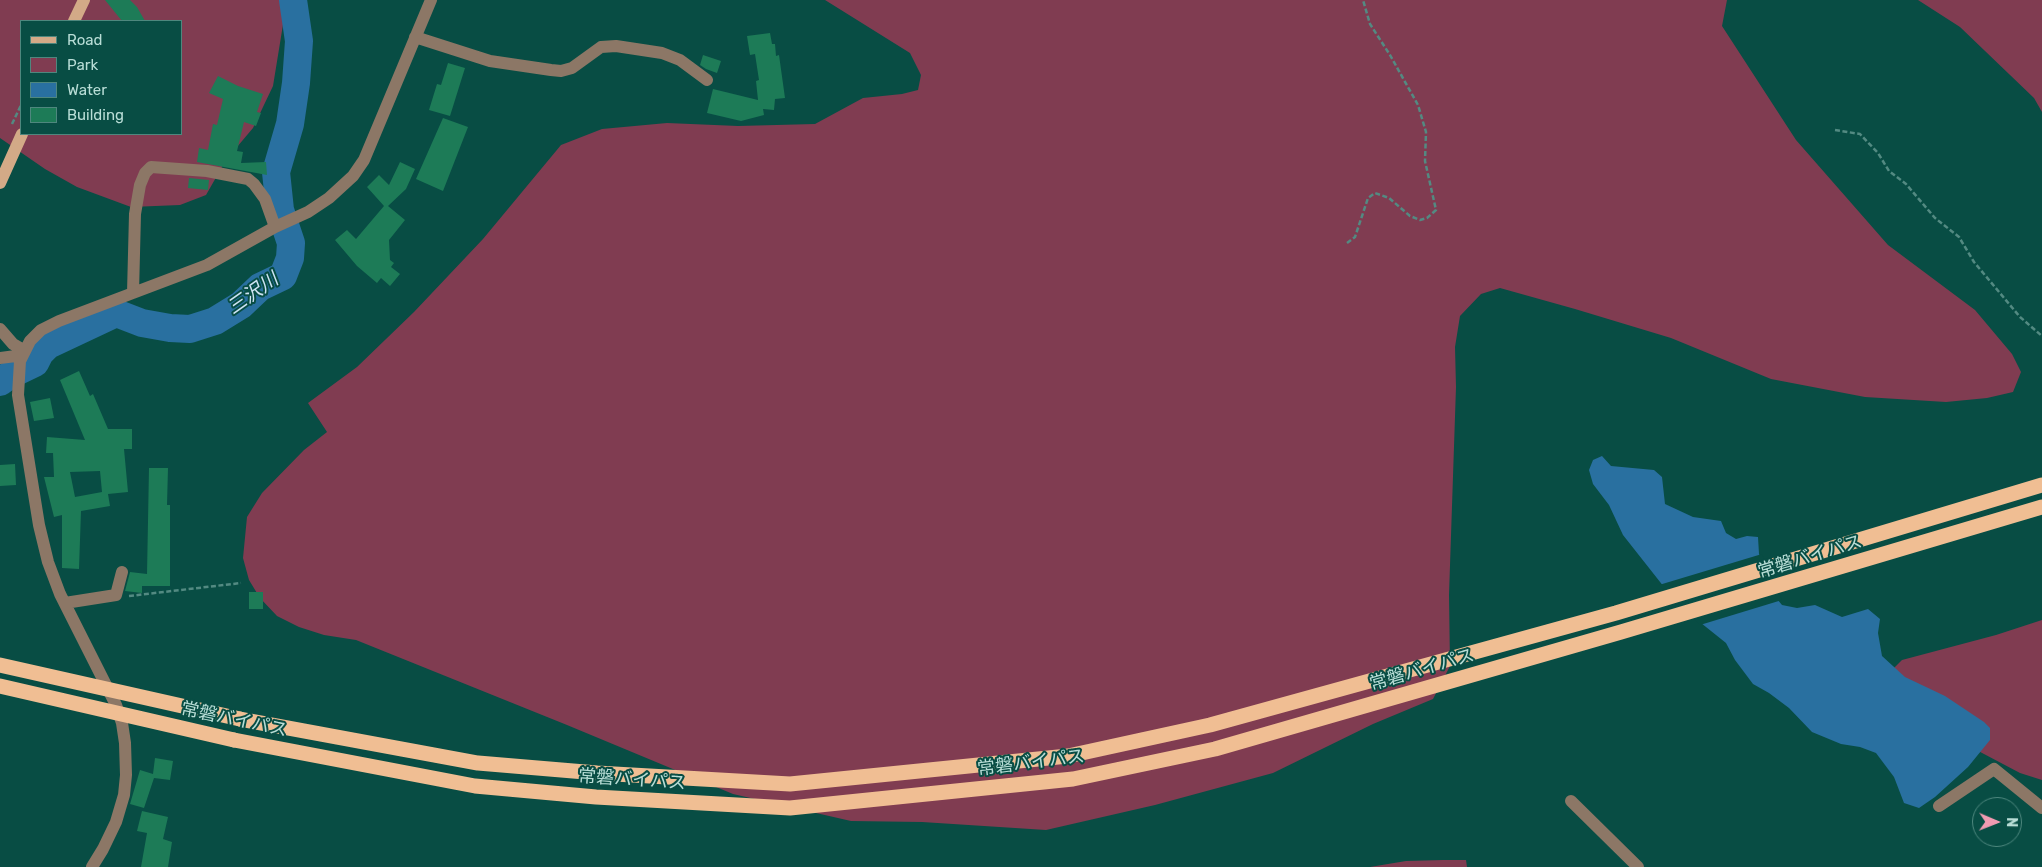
<!DOCTYPE html>
<html>
<head>
<meta charset="utf-8">
<style>
  body { margin:0 }
  #map { position:relative; width:2042px; height:867px; overflow:hidden; background:#084d44; font-family:Rubik,sans-serif }
  canvas { display:block }
  .legend { position:absolute; left:20px; top:20px; width:162px; height:115px; box-sizing:border-box; background:#084d44; border:1px solid #4e877e; margin:0; padding:6px 9px; list-style:none; font-size:15px; color:#b8ddd6 }
  .legend li { display:flex; align-items:center; gap:10px; height:25px }
  .legend b { width:25px; border:1px solid #4e877e }
  .north { position:absolute; left:1972px; top:797px; width:50px; height:50px; box-sizing:border-box; background:#084d44; border:1px solid #4e877e; border-radius:50%; rotate:91deg; font-size:14px; font-weight:700; line-height:20px; text-align:center; color:#b8ddd6 }
  .north::after { content:''; display:block; margin:auto; width:18px; height:22px; background:#f19ab1; clip-path:polygon(50% 0,100% 100%,50% 72%,0 100%) }
</style>
</head>
<body>
<div id="map">
<canvas width="2042" height="867"></canvas>
<ul class="legend">
<li><b style="height:6px;background:#d3aa87"></b>Road</li>
<li><b style="height:14px;background:#803c51"></b>Park</li>
<li><b style="height:14px;background:#2970a0"></b>Water</li>
<li><b style="height:14px;background:#1d7b57"></b>Building</li>
</ul>
<div class="north">N</div>
</div>
<script>
const context = document.querySelector('canvas').getContext('2d');
context.lineJoin = 'round';
function fillPath(path, color) { context.fillStyle = color; context.fill(path, 'evenodd'); }
const toPath = rows => new Path2D(rows.map(r => 'M' + r).join(''));
function trace(path, color, width, dash) { context.strokeStyle = color; context.lineWidth = width; context.lineCap = dash ? 'butt' : 'round'; context.setLineDash(dash || []); context.stroke(path); }
function drawText(font, color, halo, rows, align = 'center') {
  context.font = font + ' Rubik,"Noto Sans JP",sans-serif'; context.lineWidth = 4; context.setLineDash([]); context.textBaseline = 'middle'; context.strokeStyle = halo; context.fillStyle = color; for (const [text, x, y, turn = 0] of rows) {
    context.save(); context.translate(x, y); context.rotate((+turn || 0) * Math.PI / 180); context.textAlign = isNaN(turn) ? turn : align; if (halo) context.strokeText(text, 0, 0); context.fillText(text, 0, 0); context.restore();
  }
}
fillPath(toPath([
  [0,0,287,0,273,86,253,128,226,160,206,195,180,205,131,207,77,187,45,169,0,138],
  [21,21,181,21,181,134,21,134],
  [825,0,1727,0,1722,26,1796,140,1888,245,1975,310,2012,354,2021,372,2013,392,1987,398,1946,402,1865,397,1771,379,1671,338,1575,309,1500,288,1481,294,1460,316,1455,347,1456,387,1449,595,1450,666,1433,699,1373,724,1273,773,1155,805,1046,830,922,822,851,821,733,794,567,725,356,640,324,635,299,627,277,616,260,598,249,580,243,558,247,517,262,493,304,450,327,432,308,403,357,367,414,312,483,239,561,145,602,129,667,123,738,126,815,124,863,98,902,94,918,90,921,75,910,53],
  [1918,0,2042,0,2042,112,2034,98,1960,27],
  [2042,620,2042,780,2020,773,1948,735,1880,682,1902,660,1996,635],
  [1443,860,1466,860,1467,867,1370,867,1406,861]
]), '#803c51');
fillPath(toPath([
  [1602,456,1611,466,1654,470,1662,477,1665,504,1693,517,1721,521,1726,533,1736,539,1747,536,1758,537,1759,554,1777,599,1782,605,1797,608,1815,605,1842,617,1868,609,1880,619,1878,633,1882,656,1905,677,1945,696,1984,722,1990,728,1990,740,1968,767,1935,797,1919,808,1904,803,1894,777,1876,753,1860,747,1841,744,1812,732,1789,708,1769,693,1753,684,1735,660,1726,643,1701,623,1664,587,1623,535,1609,505,1593,484,1589,470,1593,460]
]), '#2970a0');
fillPath(toPath([
  [1762,554,1782,600,1700,625,1659,585]
]), '#084d44');
trace(toPath([
  [0,382,8,376,35,363,40,353,48,345,116,313,142,323,170,328,190,329,215,321,241,305,260,287,283,276,290,258,291,243,280,210,276,172,290,124,296,83,299,41,293,0]
]), '#2970a0', 28);
fillPath(toPath([
  [105,0,130,0,137,7,145,21,122,21],
  [770,33,772,44,775,44,776,56,779,55,785,98,775,99,774,110,763,109,764,115,741,121,707,113,713,89,758,100,756,81,759,80,755,54,750,55,747,36],
  [703,55,721,61,717,73,706,69,700,65],
  [448,63,465,68,450,116,429,110,437,84,441,85],
  [218,76,238,86,263,94,257,112,261,113,256,126,244,122,237,151,243,152,241,163,266,162,267,175,197,162,199,148,208,150,213,124,217,125,223,99,209,93],
  [443,118,468,127,443,191,416,179],
  [400,162,415,169,406,189,388,206,405,220,389,240,390,260,394,263,391,267,400,274,390,286,381,278,377,283,357,266,335,240,347,230,356,239,384,206,367,187,379,175,389,185],
  [189,178,209,180,208,190,188,188],
  [79,371,90,396,93,394,108,429,132,429,132,449,124,449,128,492,108,494,110,506,81,511,79,569,62,568,62,515,54,517,44,477,54,477,53,453,46,453,47,437,85,440,60,380],
  [100,471,102,492,75,497,70,472],
  [50,398,54,418,34,421,30,402],
  [15,464,16,485,0,486,0,465],
  [149,468,168,468,167,505,170,505,170,586,142,586,142,593,125,591,130,572,147,574],
  [249,592,263,592,263,609,249,609],
  [155,758,173,761,170,780,154,778,144,808,130,804,140,770,153,774],
  [142,811,168,817,163,839,172,842,168,867,141,867,147,833,137,831]
]), '#1d7b57');
trace(toPath([
  [12,124,21,105],
  [1835,130,1860,134,1878,153,1889,171,1906,184,1935,218,1959,237,1974,262,2020,317,2042,336],
  [1347,243,1355,237,1368,198,1375,193,1389,198,1410,216,1420,220,1427,218,1436,210,1425,161,1426,132,1418,105,1390,55,1370,24,1363,0],
  [129,596,241,583]
]), '#538a82', 2.5, [5, 2.5]);
trace(toPath([
  [415,37,490,61,551,70,561,71,572,68,601,47,616,46,662,53,680,60,707,80],
  [133,293,135,214,140,185,145,173,151,167,207,171,248,179,254,184,265,199,275,227],
  [0,329,13,344,25,351],
  [0,358,23,355],
  [65,603,116,595,122,572],
  [1571,801,1638,867],
  [1939,806,1994,769,2042,808],
  [92,867,103,849,116,822,124,795,126,775,125,743,122,723,116,705,60,594,48,562,39,525,18,395,20,361,30,341,41,330,59,321,207,265,275,227,308,212,329,198,353,176,364,160,431,0]
]), '#8c7766', 12);
trace(toPath([
  [74,21,84,0],
  [0,183,22,134]
]), '#d3aa87', 12);
trace(toPath([
  [240,719,478,763,597,773,790,784,1068,756,1210,725,1616,613,2042,485],
  [234,740,475,786,596,797,790,808,1073,779,1215,749,1621,632,2042,507]
]), '#f0be93', 15);
trace(toPath([
  [0,665,240,719],
  [0,686,234,740]
]), '#f0be93', 15);
drawText('18px', '#b8ddd6', '#084d44', [
  ["常磐バイパス",1810,557,-17],
  ["常磐バイパス",1422,670,-16],
  ["常磐バイパス",234,720,12],
  ["常磐バイパス",1031,763,-7],
  ["常磐バイパス",632,780,4]
]);
drawText('italic 19px', '#cfe4f4', '#084d44', [
  ["三沢川",253,294,-35]
]);
</script>
</body>
</html>
